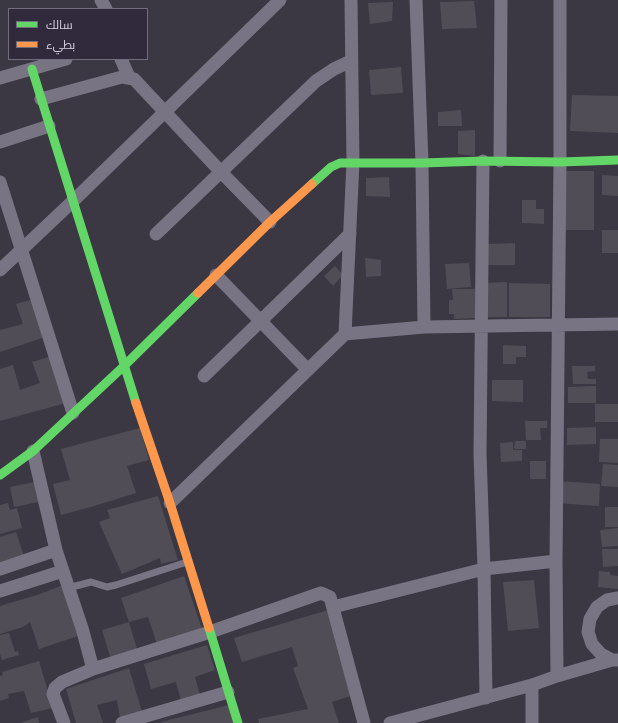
<!DOCTYPE html>
<html>
<head>
<meta charset="utf-8">
<style>
  body { margin:0 }
  #map { position:relative; width:618px; height:723px; overflow:hidden; background:#3b3843; font-family:"Source Sans 3",Cairo,sans-serif }
  canvas { display:block }
  .legend { position:absolute; left:8px; top:8px; width:140px; height:52px; box-sizing:border-box; background:#302a3c; border:1px solid #726d7c; margin:0; padding:5px 7px; list-style:none; font-size:12px; color:#d4d1dd }
  .legend li { display:flex; align-items:center; gap:8px; height:20px }
  .legend b { width:20px; border:1px solid #726d7c }
</style>
</head>
<body>
<div id="map">
<canvas width="618" height="723"></canvas>
<ul class="legend">
<li><b style="height:5px;background:#63d668"></b>سالك</li>
<li><b style="height:5px;background:#ff974d"></b>بطيء</li>
</ul>
</div>
<script>
const context = document.querySelector('canvas').getContext('2d');
context.lineJoin = 'round';
function fillPath(path, color) { context.fillStyle = color; context.fill(path, 'evenodd'); }
const toPath = rows => new Path2D(rows.map(r => 'M' + r).join(''));
function trace(path, color, width, dash) { context.strokeStyle = color; context.lineWidth = width; context.lineCap = dash ? 'butt' : 'round'; context.setLineDash(dash || []); context.stroke(path); }
fillPath(toPath([
  [474,1,477,28,442,29,440,2],
  [393,2,392,21,370,24,368,3],
  [401,67,403,93,371,95,369,70],
  [572,95,618,96,618,133,570,131],
  [461,110,462,126,438,126,438,112],
  [475,130,475,156,458,154,458,131],
  [564,171,594,171,594,230,564,230],
  [602,175,618,176,618,196,602,195],
  [389,177,390,197,366,196,366,178],
  [522,200,536,200,536,209,544,209,544,224,522,223],
  [602,230,618,230,618,253,602,253],
  [515,243,515,265,487,265,487,244],
  [365,258,381,260,381,276,366,277],
  [469,263,471,287,447,289,445,264],
  [335,266,343,275,333,286,324,276],
  [507,282,507,317,484,317,483,283],
  [509,283,550,284,550,317,509,317],
  [452,289,475,289,476,318,454,319,454,314,449,314,449,300,453,300],
  [34,299,45,337,0,352,0,330,23,324,16,304],
  [503,345,526,346,526,357,516,357,516,364,503,364],
  [52,356,66,403,0,421,0,369,13,365,20,390,40,383,32,362],
  [572,366,595,366,595,371,587,372,588,379,596,379,596,384,573,384],
  [492,380,523,380,523,402,492,401],
  [596,386,596,403,568,403,568,387],
  [595,404,618,404,618,422,595,422],
  [525,421,547,421,547,428,540,428,541,440,526,440],
  [596,427,596,444,567,445,567,428],
  [140,428,149,460,127,466,136,493,91,507,61,515,53,484,70,480,61,449],
  [600,439,618,439,618,463,599,462],
  [515,441,526,441,526,449,514,449],
  [513,442,513,450,522,450,522,461,501,462,500,443],
  [530,461,546,461,546,479,530,479],
  [603,464,618,465,618,487,601,486],
  [559,481,600,484,599,506,557,503],
  [34,482,39,502,14,507,10,487],
  [158,496,178,560,161,564,160,558,122,574,99,522,110,518,107,510],
  [8,503,10,510,17,508,22,528,0,534,0,505],
  [605,507,618,507,618,527,605,527],
  [618,528,618,546,602,547,600,530],
  [16,532,24,556,0,564,0,537],
  [602,549,618,549,618,566,603,567],
  [599,571,610,572,610,575,618,576,618,589,598,587],
  [184,576,202,629,157,644,148,617,129,622,138,652,111,660,102,630,129,622,121,598],
  [534,580,539,628,508,631,503,582],
  [63,585,81,635,39,649,30,622,23,627,0,634,0,606,40,594],
  [328,610,354,695,332,702,339,723,259,723,258,719,308,709,293,668,298,666,292,647,242,662,234,638],
  [9,633,15,652,18,651,19,655,2,660,0,654,0,635],
  [207,645,215,670,195,677,200,695,181,701,176,682,151,689,144,664],
  [39,661,53,708,31,713,24,691,8,694,9,698,0,701,0,676,3,675,2,672],
  [129,668,142,712,120,718,117,700,97,705,103,723,76,723,66,689],
  [229,705,234,723,162,723,161,722],
  [38,717,39,723,20,723]
]), '#504d56');
trace(toPath([
  [68,588,91,582,107,587,116,585,187,562]
]), '#797484', 7);
trace(toPath([
  [101,0,106,9],
  [416,0,422,163,424,327],
  [121,59,129,77],
  [0,78,66,59],
  [41,99,122,77,134,79,221,172,270,222],
  [0,142,49,126],
  [483,161,480,454,484,569,486,698],
  [500,161,501,0],
  [0,182,73,413],
  [156,234,316,81,334,69,351,61],
  [0,270,73,201,280,0],
  [216,275,308,370],
  [345,334,353,162,351,0],
  [204,376,350,234],
  [33,451,56,550,82,628,93,669],
  [170,503,345,334,424,327,618,324],
  [0,569,56,550],
  [0,591,63,571],
  [333,607,484,569,556,561],
  [617,660,612,660,601,654,592,644,588,632,590,619,597,607,607,600,618,598],
  [557,676,556,561,560,162,560,0],
  [64,723,53,694,55,688,62,682,93,669,210,632,321,593,330,597,364,723],
  [122,723,228,692],
  [390,723,532,685,557,676,612,660],
  [532,723,532,685]
]), '#797484', 13);
trace(toPath([
  [32,69,136,403],
  [312,184,331,167,340,163,422,163,483,161,560,162,618,160],
  [0,475,33,451,124,366,198,293],
  [209,628,238,723]
]), '#63d668', 9);
trace(toPath([
  [198,293,270,222,312,184],
  [136,403,170,503,209,628]
]), '#ff974d', 9);
</script>
</body>
</html>
